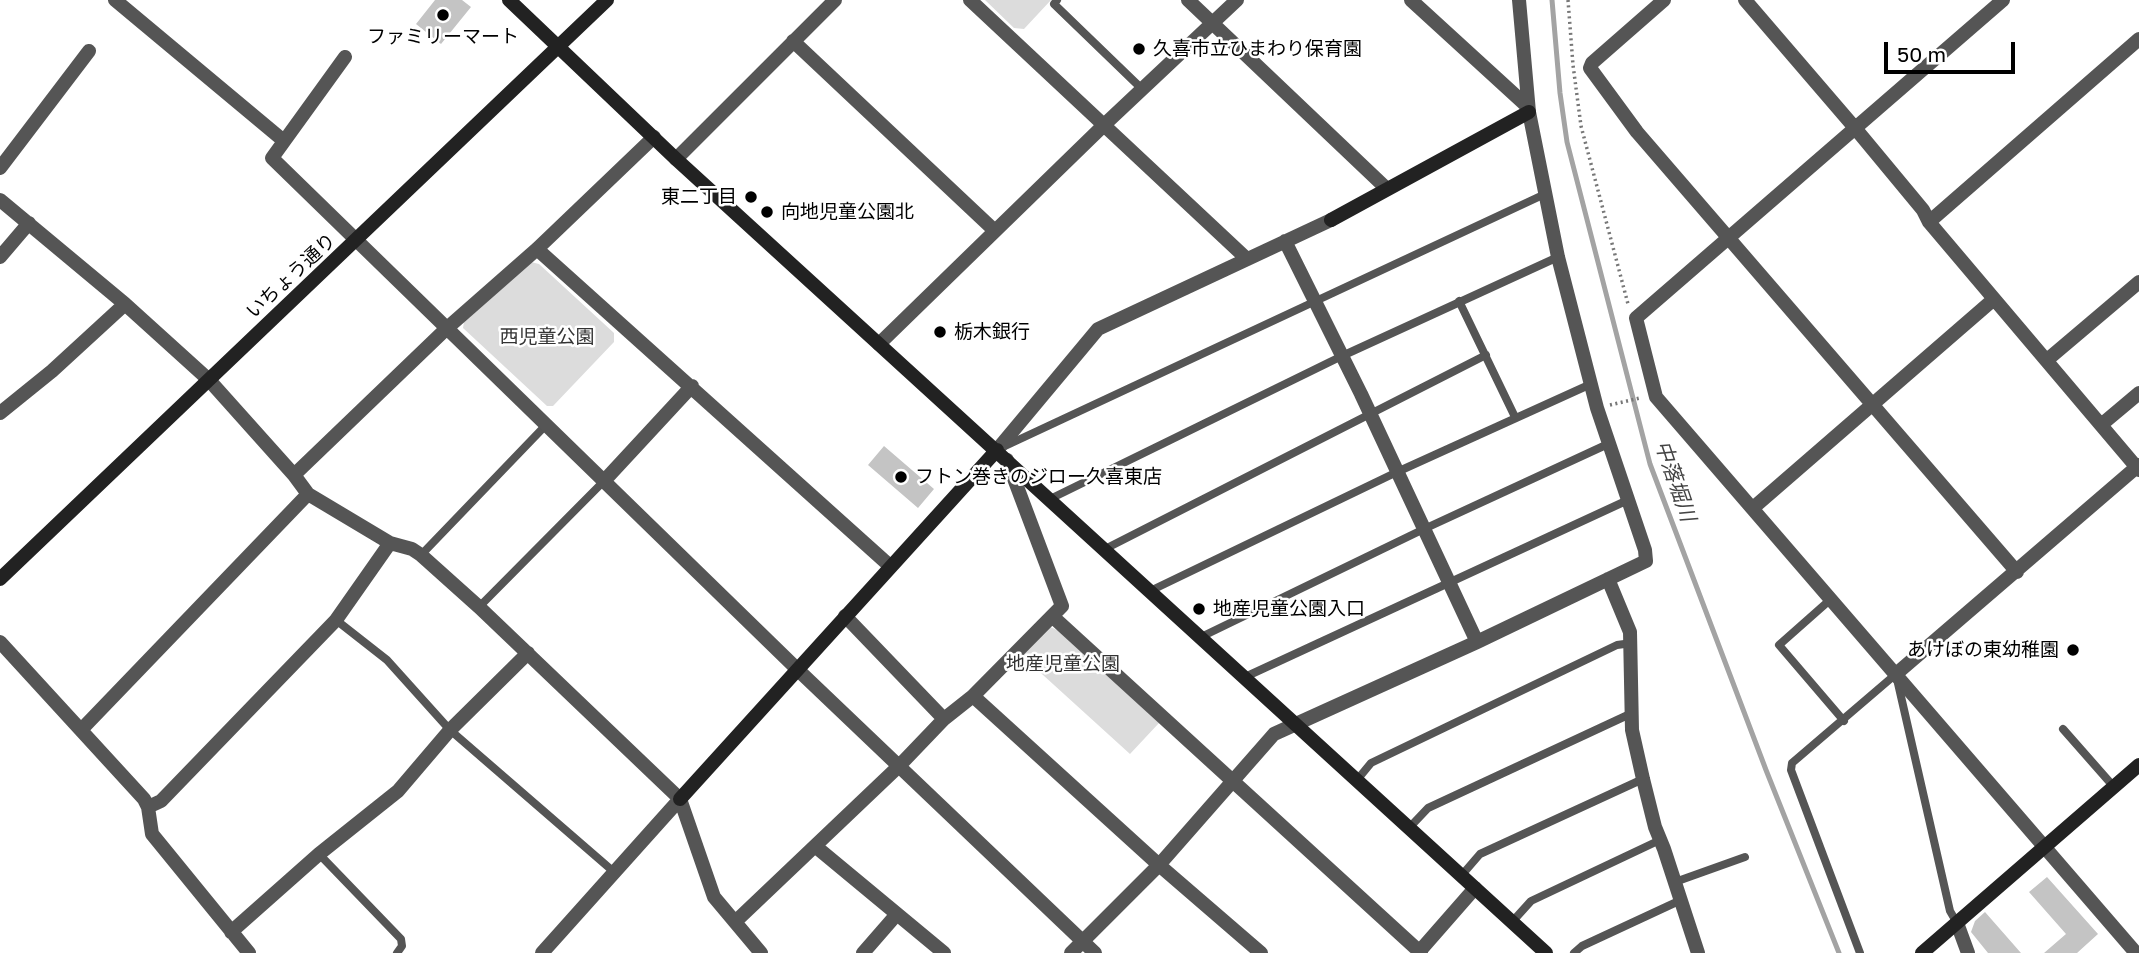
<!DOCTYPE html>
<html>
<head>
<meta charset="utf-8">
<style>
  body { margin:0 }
  #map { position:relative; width:2139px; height:953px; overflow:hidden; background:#fff; font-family:"Golos Text",sans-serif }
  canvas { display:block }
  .scale { position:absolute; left:1884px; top:42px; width:131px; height:32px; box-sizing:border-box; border:4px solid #000; border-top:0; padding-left:9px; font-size:21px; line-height:24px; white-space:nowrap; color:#000; -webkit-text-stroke:5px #fff; paint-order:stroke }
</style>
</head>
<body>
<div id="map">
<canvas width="2139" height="953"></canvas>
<div class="scale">50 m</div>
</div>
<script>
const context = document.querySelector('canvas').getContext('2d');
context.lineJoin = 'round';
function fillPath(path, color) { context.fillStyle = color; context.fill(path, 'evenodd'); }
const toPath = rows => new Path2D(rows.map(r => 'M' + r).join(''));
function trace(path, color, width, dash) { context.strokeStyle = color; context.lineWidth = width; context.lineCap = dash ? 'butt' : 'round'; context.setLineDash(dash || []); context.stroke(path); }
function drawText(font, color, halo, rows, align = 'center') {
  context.font = font + ' "Golos Text","Noto Sans JP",sans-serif'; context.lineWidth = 5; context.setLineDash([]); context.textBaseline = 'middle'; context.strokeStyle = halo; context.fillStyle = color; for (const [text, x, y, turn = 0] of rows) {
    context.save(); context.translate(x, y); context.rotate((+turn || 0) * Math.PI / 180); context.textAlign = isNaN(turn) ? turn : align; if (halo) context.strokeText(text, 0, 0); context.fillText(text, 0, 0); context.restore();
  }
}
fillPath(toPath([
  [985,0,1051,0,1024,29,1014,28],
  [531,262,539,264,614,333,614,342,553,406,547,406,463,328,464,322],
  [1050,627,1060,631,1159,723,1130,754,1021,655]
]), '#dcdcdc');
trace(toPath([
  [1552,0,1560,93,1567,142,1650,464,1766,770,1839,953]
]), '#a3a3a3', 5);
fillPath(toPath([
  [435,0,462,0,471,7,441,44,416,24],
  [884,446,934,489,918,508,868,465],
  [2047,877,2098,934,2077,953,2044,953,2066,934,2029,892],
  [1985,912,2021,953,1988,953,1971,932,1975,921]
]), '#c4c4c4');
trace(toPath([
  [1568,0,1573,65,1581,126,1628,304],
  [1610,405,1640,398]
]), '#777', 3.5, [2, 3.5]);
trace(toPath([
  [1057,0,1054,4,1142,89],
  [1459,301,1515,417],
  [1003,447,1545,194],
  [1050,499,1342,356,1558,257],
  [1105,549,1486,355],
  [421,555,546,425],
  [1150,591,1397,472,1591,384],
  [1831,599,1779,645,1844,721],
  [479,607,604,481],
  [336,620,387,660,450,730,614,872],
  [1201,637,1424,529,1608,444],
  [1245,677,1628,500],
  [1897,679,1950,911,1957,923],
  [2063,729,2114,787],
  [1357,780,1371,763,1617,645,1632,643],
  [1409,828,1428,808,1630,714],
  [319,854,401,939,402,946,397,953],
  [1461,876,1480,854,1643,779],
  [1675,882,1745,857],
  [1512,922,1531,901,1660,840],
  [1574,953,1582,946,1681,900],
  [1860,953,1791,770,1792,763,1896,674]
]), '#555', 8);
trace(toPath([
  [115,0,284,141],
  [970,0,1247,259],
  [1188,0,1387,189],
  [1411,0,1528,107],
  [1664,0,1592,63,1590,68,1637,132,2017,572],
  [1745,0,1855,128,1923,210,1929,222,2139,470],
  [2003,0,1636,318,1656,397,2136,953],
  [793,41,995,231],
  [345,57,272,158,797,669,1095,953],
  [676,159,835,0],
  [0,168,89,51],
  [0,200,125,304,209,380,294,475,308,494,390,543,412,549,421,555,479,607,680,799,714,897,761,953],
  [1929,222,2139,39],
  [1285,241,1361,394,1477,642],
  [537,249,890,566],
  [0,257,29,223],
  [879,344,1104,125,1237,0],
  [2047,360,2139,282],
  [0,413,52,371,125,304],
  [2101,425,2139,393],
  [997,450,1098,329,1331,220],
  [294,475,446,329,537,249,654,137],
  [604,481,692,386],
  [1753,508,1994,299],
  [1608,579,1630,632,1632,730,1643,779,1655,827,1664,849,1698,953],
  [845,616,944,719],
  [1052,616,1421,953],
  [0,642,144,799,148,807,152,834,249,953],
  [1896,674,2139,465],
  [973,696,1159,865,1261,953],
  [81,730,308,494],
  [148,807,161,801,336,620,390,543],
  [815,846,944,953],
  [735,922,899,766,944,719,973,696,1062,606,1007,460],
  [1957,923,1968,953],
  [231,932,319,854,398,791,450,730,528,653],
  [542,953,680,799],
  [863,953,897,914],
  [1071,953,1159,865,1274,734,1477,642,1646,561,1645,550,1597,408,1558,257,1529,112,1519,0],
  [1418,953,1475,888]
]), '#555', 14);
trace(toPath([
  [509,0,676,159,1546,953],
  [1331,220,1529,112],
  [0,579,607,0],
  [680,799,997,450],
  [1922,953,2139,765]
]), '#222', 14);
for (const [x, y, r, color] of [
  [443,15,7,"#000"],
  [1139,49,7,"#000"],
  [751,197,7,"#000"],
  [767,212,7,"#000"],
  [940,332,7,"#000"],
  [901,477,7,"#000"],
  [1199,609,7,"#000"],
  [2073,650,7,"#000"]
]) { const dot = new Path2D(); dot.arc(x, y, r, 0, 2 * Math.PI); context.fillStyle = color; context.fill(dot); trace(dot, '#fff', 2.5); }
drawText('19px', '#000', '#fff', [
  ["ファミリーマート",443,37,"center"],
  ["久喜市立ひまわり保育園",1153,49],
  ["東二丁目",737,197,"right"],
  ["向地児童公園北",781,212],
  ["栃木銀行",954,332],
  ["フトン巻きのジロー久喜東店",915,477],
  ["地産児童公園入口",1213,609],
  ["あけぼの東幼稚園",2059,650,"right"]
], 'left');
drawText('19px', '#000', '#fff', [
  ["いちょう通り",291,276,-43]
]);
drawText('19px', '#333', '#fff', [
  ["西児童公園",547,337],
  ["地産児童公園",1063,664]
]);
drawText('italic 21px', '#444', '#fff', [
  ["中落堀川",1675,481,71]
]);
</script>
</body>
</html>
